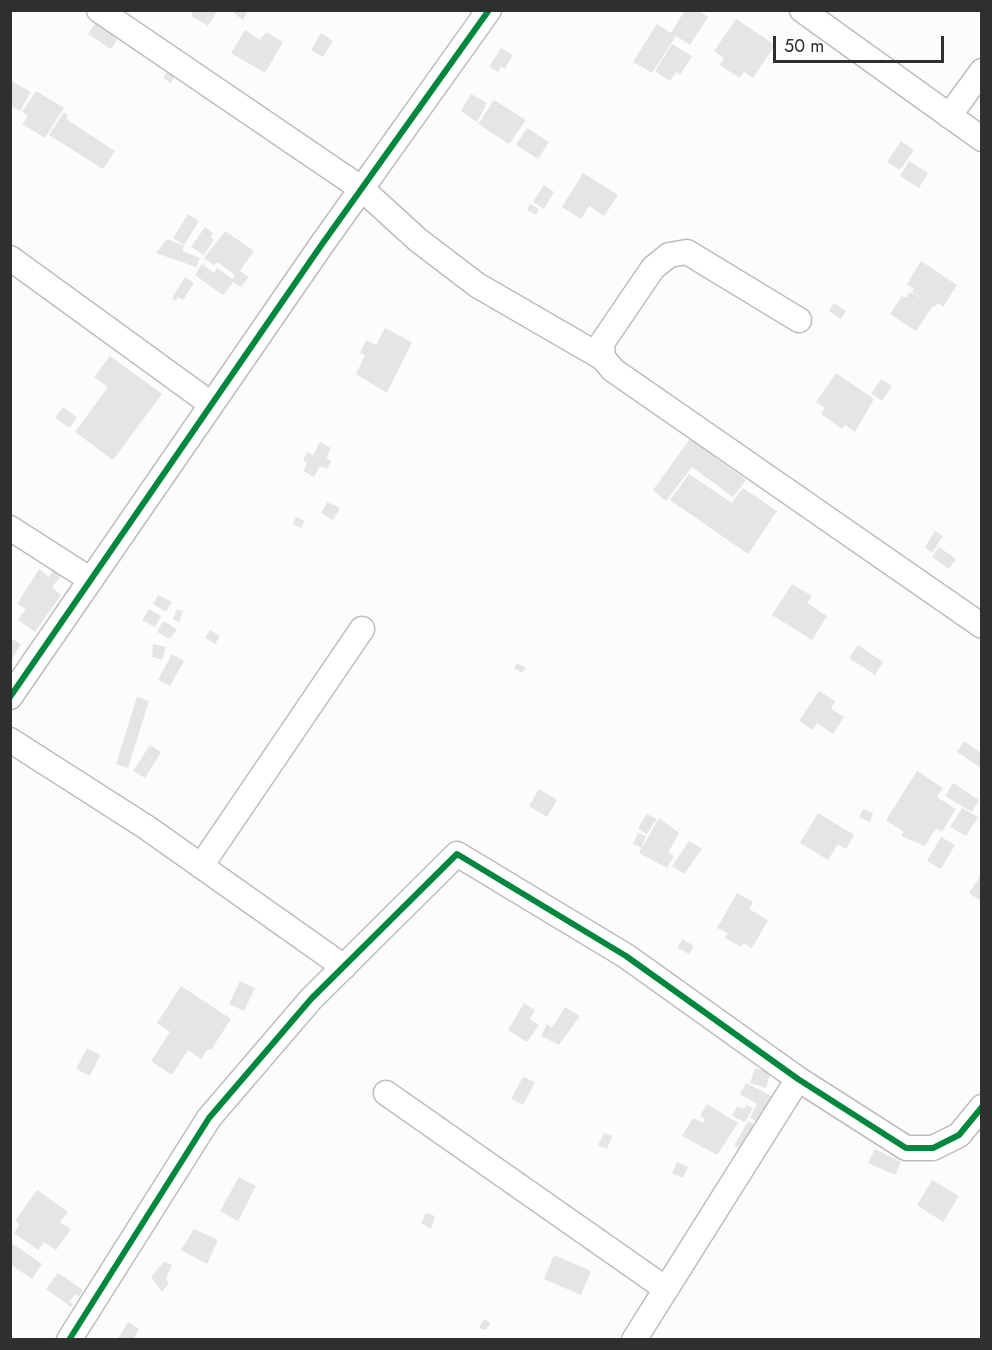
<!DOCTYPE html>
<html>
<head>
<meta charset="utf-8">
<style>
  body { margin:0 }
  #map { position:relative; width:992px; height:1350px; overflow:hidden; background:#fcfcfe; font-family:Jost,sans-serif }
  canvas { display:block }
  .frame { position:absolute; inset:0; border:12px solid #2f2f30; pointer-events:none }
  .scale { position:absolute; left:773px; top:36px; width:171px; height:27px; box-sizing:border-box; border:3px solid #2f2f30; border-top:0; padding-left:8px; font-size:18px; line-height:21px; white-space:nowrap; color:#2f2f30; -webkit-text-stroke:4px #fff; paint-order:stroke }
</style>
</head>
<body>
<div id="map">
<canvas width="992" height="1350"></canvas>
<div class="frame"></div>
<div class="scale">50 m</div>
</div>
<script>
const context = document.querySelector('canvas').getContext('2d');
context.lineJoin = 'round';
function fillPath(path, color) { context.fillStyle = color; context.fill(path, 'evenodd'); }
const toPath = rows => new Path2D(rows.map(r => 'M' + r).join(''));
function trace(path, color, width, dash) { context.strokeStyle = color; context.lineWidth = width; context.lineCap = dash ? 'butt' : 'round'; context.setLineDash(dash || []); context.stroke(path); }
fillPath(toPath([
  [189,10,218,10,208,26,191,16,193,13],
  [230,10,248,10,243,20],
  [685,10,698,10,708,17,690,45,676,36,652,73,633,62,657,24,671,33],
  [98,19,121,34,111,49,88,34],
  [736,19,775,45,753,78,744,72,739,78,720,65,724,58,714,51],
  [245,30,260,40,266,32,283,42,265,73,231,53],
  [321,33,333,41,323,57,311,50],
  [672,44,692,56,680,75,676,72,670,81,655,71],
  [501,48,513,55,505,69,501,67,498,72,489,67],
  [168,70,175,75,171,83,163,78],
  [10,80,31,92,20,111,10,105],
  [36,91,64,108,45,138,22,124,28,116,22,112],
  [471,94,487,103,477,122,461,111],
  [494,100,526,120,509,144,478,124],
  [64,112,68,115,66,119,115,151,103,169,49,135],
  [527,128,549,142,538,159,516,145],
  [901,141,914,150,900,170,887,162],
  [909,161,928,173,919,188,900,176],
  [583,173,618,195,604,216,589,206,581,219,562,207],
  [544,185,554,192,544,209,533,202],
  [530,204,539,209,536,215,527,210],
  [188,214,199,221,184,245,173,238],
  [205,227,213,233,211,238,214,240,204,255,191,247],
  [225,231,254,251,240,271,249,277,241,287,233,282,223,295,195,275,202,264,214,273,217,268,232,279,235,275,217,262,214,265,204,258],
  [167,239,184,246,182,251,200,258,196,267,156,253],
  [921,261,957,285,943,307,938,303,935,307,933,306,916,331,890,314,902,296,906,298,910,292,931,304,912,292,914,289,907,284],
  [185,277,194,283,183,300,178,297,176,301,172,298],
  [834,303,846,311,841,319,829,311],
  [385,328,412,342,387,393,356,374,365,355,360,353,366,340,376,345],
  [110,356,162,394,113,460,75,432,108,387,94,377],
  [836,373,874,399,855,432,845,425,842,429,821,414,825,408,816,402],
  [881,379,892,386,882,401,871,394],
  [63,407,77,417,70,428,55,418],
  [690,439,746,480,733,497,692,467,666,501,653,490],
  [320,442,331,448,326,458,331,461,327,469,320,466,314,477,303,471,307,463,303,460,307,452,313,455],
  [689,474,732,503,743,488,777,511,748,554,670,500],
  [327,502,340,508,333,520,321,513],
  [296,517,305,521,301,528,293,524],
  [935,531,943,536,932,553,925,547],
  [939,547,956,559,949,569,932,557],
  [39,569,49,577,53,570,61,576,52,587,61,595,35,632,18,620,26,609,17,604],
  [792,584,812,596,807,603,827,616,812,640,772,615],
  [158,595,172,602,166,612,153,604],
  [149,609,161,616,155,627,142,620],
  [177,609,183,611,179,622,173,619],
  [163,621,177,629,170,639,157,632],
  [210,630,220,636,215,644,205,638],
  [10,638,21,644,10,662],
  [153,644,166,647,162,660,152,657],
  [858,645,883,662,875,675,849,658],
  [172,654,184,661,170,686,158,680],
  [517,663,526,668,522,673,514,668],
  [819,691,835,701,831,709,844,717,833,734,817,723,813,730,799,721],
  [137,697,149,701,128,768,116,764],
  [964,741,981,753,981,768,957,752],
  [150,745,161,752,145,778,133,771],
  [917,771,943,788,937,797,956,809,942,832,936,828,925,846,901,836,904,832,886,820],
  [953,783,979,800,972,812,945,796],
  [539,789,557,800,547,817,529,806],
  [962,808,978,817,966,836,950,827],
  [863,809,873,813,870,822,859,817],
  [818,813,854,835,846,849,838,844,828,860,800,843],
  [647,814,657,819,647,834,638,828],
  [659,818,679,833,668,853,674,856,667,868,639,853],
  [638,833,646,836,641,848,633,844],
  [941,837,955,845,941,869,927,861],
  [689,841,702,849,684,874,672,866],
  [981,875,981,901,969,893],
  [737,893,753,902,749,909,768,920,752,948,743,943,741,947,725,938,728,933,717,928],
  [682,939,694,946,689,954,678,948],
  [240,981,255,988,244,1011,229,1004],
  [181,986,231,1019,211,1050,208,1049,201,1059,188,1050,172,1075,151,1061,170,1032,157,1023],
  [524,1003,535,1010,530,1019,539,1025,527,1042,508,1030],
  [565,1007,580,1016,559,1045,541,1036,547,1024,552,1028],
  [87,1048,100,1055,90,1076,76,1069],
  [755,1068,771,1072,766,1088,750,1083],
  [523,1077,535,1082,523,1105,511,1099],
  [746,1083,773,1097,760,1123,750,1118,757,1104,740,1094],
  [707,1104,738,1123,717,1155,682,1136,693,1118,703,1123,705,1119,700,1116],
  [746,1105,753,1108,745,1122,732,1116,737,1106,744,1109],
  [748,1121,760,1127,746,1153,734,1146],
  [604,1133,612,1136,607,1149,598,1145],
  [875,1149,901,1162,895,1175,868,1163],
  [677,1162,688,1167,683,1178,672,1173],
  [239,1177,256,1186,238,1221,220,1211],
  [932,1180,959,1196,943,1222,917,1205],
  [37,1190,68,1212,60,1222,71,1229,56,1250,44,1242,38,1250,14,1233,20,1224,15,1221],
  [426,1213,435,1216,431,1229,421,1223],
  [194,1229,218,1240,207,1264,181,1250],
  [10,1242,42,1264,32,1279,10,1264],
  [554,1255,591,1271,581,1295,544,1279],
  [164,1262,172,1265,166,1279,169,1283,162,1292,151,1277],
  [58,1273,83,1290,79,1297,75,1294,69,1302,73,1304,71,1307,46,1289],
  [484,1319,491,1323,486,1330,479,1328],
  [128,1322,139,1329,133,1340,117,1340]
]), '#e5e5e7');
const street = toPath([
  [99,10,362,189,418,240,477,285,603,358],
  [802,10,982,139],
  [949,116,982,71],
  [10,258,211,404],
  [799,320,687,252,669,255,653,268,602,343,603,358,613,370,982,626],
  [10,528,91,580],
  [10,697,320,247,489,10],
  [10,740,146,827,344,967],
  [201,866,362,629],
  [386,1093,666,1289],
  [69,1340,209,1118,311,999,457,854,626,956,798,1079,906,1148,933,1148,959,1135,982,1107],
  [634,1340,798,1079]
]);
trace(street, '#bdbdbf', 27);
trace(street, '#fff', 24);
trace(toPath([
  [10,697,320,247,489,10],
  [69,1340,209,1118,311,999,457,854,626,956,798,1079,906,1148,933,1148,959,1135,982,1107]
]), '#00873e', 6);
</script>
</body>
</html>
